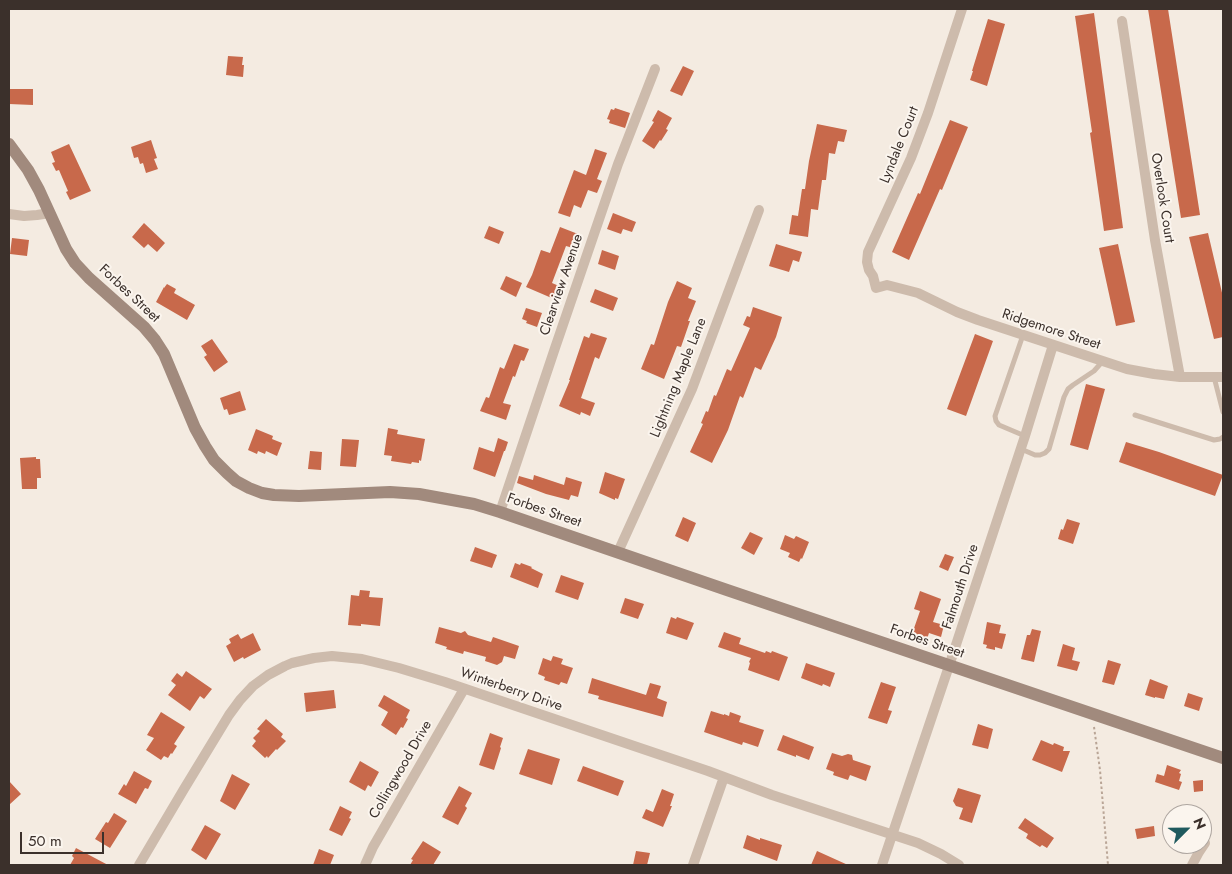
<!DOCTYPE html>
<html>
<head>
<meta charset="utf-8">
<style>
  body { margin:0 }
  #map { position:relative; width:1232px; height:874px; overflow:hidden; background:#f4ebe1; font-family:Jost,sans-serif }
  canvas { display:block }
  .frame { position:absolute; inset:0; border:10px solid #3b302b; pointer-events:none }
  .north { position:absolute; left:1162px; top:804px; width:50px; height:50px; box-sizing:border-box; background:#fbf5ee; border:1px solid #aea6a0; border-radius:50%; rotate:67deg; font-size:14px; font-weight:700; line-height:20px; text-align:center; color:#3b302b }
  .north::after { content:''; display:block; margin:auto; width:18px; height:22px; background:#1f5a5e; clip-path:polygon(50% 0,100% 100%,50% 72%,0 100%) }
  .scale { position:absolute; left:20px; top:832px; width:84px; height:22px; box-sizing:border-box; border:2px solid #3b302b; border-top:0; padding-left:6px; font-size:15px; line-height:18px; white-space:nowrap; color:#3b302b; -webkit-text-stroke:4px #fbf5ee; paint-order:stroke }
</style>
</head>
<body>
<div id="map">
<canvas width="1232" height="874"></canvas>
<div class="frame"></div>
<div class="north">N</div>
<div class="scale">50 m</div>
</div>
<script>
const context = document.querySelector('canvas').getContext('2d');
context.lineJoin = 'round';
function fillPath(path, color) { context.fillStyle = color; context.fill(path, 'evenodd'); }
const toPath = rows => new Path2D(rows.map(r => 'M' + r).join(''));
function trace(path, color, width, dash) { context.strokeStyle = color; context.lineWidth = width; context.lineCap = dash ? 'butt' : 'round'; context.setLineDash(dash || []); context.stroke(path); }
function drawText(font, color, halo, rows, align = 'center') {
  context.font = font + ' Jost,sans-serif'; context.lineWidth = 4; context.setLineDash([]); context.textBaseline = 'middle'; context.strokeStyle = halo; context.fillStyle = color; for (const [text, x, y, turn = 0] of rows) {
    context.save(); context.translate(x, y); context.rotate((+turn || 0) * Math.PI / 180); context.textAlign = isNaN(turn) ? turn : align; if (halo) context.strokeText(text, 0, 0); context.fillText(text, 0, 0); context.restore();
  }
}
fillPath(toPath([
  [1148,9,1168,9,1200,215,1181,218],
  [1094,13,1123,228,1104,231,1090,133,1092,132,1075,16],
  [988,19,1005,24,987,86,970,80,973,71,972,71],
  [228,56,243,57,242,65,244,65,243,77,226,75],
  [683,66,694,71,682,96,670,91],
  [9,89,33,89,33,105,9,104],
  [615,108,630,113,625,128,609,123,610,120,607,119,611,109,614,110],
  [658,110,672,118,666,129,668,130,661,141,660,140,654,149,642,141,654,122,652,121],
  [950,120,968,127,942,190,940,189,909,260,892,252,918,193,920,194],
  [817,124,847,130,844,142,838,141,835,154,829,153,826,180,822,180,818,210,811,209,808,237,789,234,792,215,798,216,802,189,805,189,809,161],
  [151,140,157,158,154,159,158,169,146,173,143,163,140,164,138,157,134,158,131,147],
  [69,144,91,191,70,200,66,192,68,191,59,170,56,171,52,163,55,162,51,152],
  [595,149,607,153,597,179,602,181,597,193,588,190,581,208,574,205,570,217,558,213,574,170,586,175],
  [613,213,636,222,632,232,623,229,621,234,607,229],
  [144,223,165,243,157,252,148,244,144,248,132,237],
  [489,226,504,232,499,244,484,238],
  [560,227,578,234,573,248,566,246,552,283,559,286,554,299,526,287,532,275,541,250,550,253],
  [1208,233,1223,297,1223,337,1214,339,1189,237],
  [12,238,29,240,27,256,10,254],
  [776,244,802,252,799,262,793,260,789,272,769,266],
  [1118,244,1135,322,1116,326,1099,248],
  [602,250,619,256,615,270,598,264],
  [506,276,522,283,516,297,500,289],
  [677,281,692,288,688,298,696,301,688,321,690,321,681,347,677,346,664,379,641,369,651,344,654,345,668,302],
  [167,284,176,289,174,293,195,305,187,320,156,302,164,287,164,288],
  [595,289,618,298,613,311,590,302],
  [753,307,782,317,776,337,761,370,755,367,743,398,740,396,728,430,712,463,690,452,703,424,701,423,706,411,708,412,714,395,716,396,727,369,731,371,750,328,743,325,747,316,750,317],
  [526,308,542,313,537,327,526,323,527,321,522,319],
  [591,333,607,338,599,359,595,357,581,398,595,403,590,416,581,412,580,415,559,406,570,380,569,380,584,336,589,338],
  [975,334,993,341,966,416,947,409],
  [212,339,228,362,214,372,204,357,207,355,201,346],
  [514,344,529,349,524,361,521,360,515,377,513,376,503,403,511,405,506,420,480,411,486,397,489,398,500,367,504,369],
  [1086,384,1105,389,1088,450,1070,445],
  [240,391,246,410,229,415,227,409,224,410,220,398],
  [388,428,398,430,397,434,425,439,421,461,419,460,419,463,412,462,411,464,391,461,392,456,384,455],
  [256,429,273,436,272,439,282,443,277,456,266,451,265,454,258,451,257,454,248,450],
  [498,438,508,442,505,451,504,451,495,477,473,469,479,447,494,452],
  [342,439,359,440,356,467,340,466],
  [1126,442,1159,452,1223,475,1215,496,1119,462],
  [310,451,322,452,321,470,308,469],
  [36,457,36,459,40,459,41,478,37,478,37,489,22,489,20,458],
  [605,472,625,479,618,499,615,498,615,500,599,493],
  [534,475,564,485,566,477,582,482,578,497,571,495,569,500,546,494,517,483,519,476,533,480],
  [683,517,696,523,688,542,675,536],
  [1067,519,1080,523,1073,544,1058,539,1061,529,1063,530],
  [750,532,763,538,754,555,741,548],
  [785,535,794,539,796,536,809,542,802,559,801,558,799,562,788,557,790,553,780,549],
  [475,547,497,555,492,568,470,561],
  [945,554,954,557,948,571,939,567],
  [515,563,520,565,521,563,532,567,531,568,543,574,538,588,510,577],
  [561,575,584,583,578,600,555,592],
  [360,590,370,591,369,597,383,598,380,626,361,624,361,626,348,625,351,595,359,596],
  [920,591,941,599,933,622,944,625,941,637,929,633,927,639,912,634,920,611,914,609],
  [625,598,644,604,638,619,620,613],
  [671,617,676,619,677,617,694,623,687,640,666,633],
  [987,622,1001,625,999,633,1006,634,1002,649,995,647,995,650,986,648,987,645,983,644],
  [439,627,461,633,465,631,468,635,491,642,493,637,519,646,515,659,504,656,502,662,497,665,485,661,486,657,464,651,463,654,446,649,447,647,435,643],
  [1032,629,1041,631,1034,662,1021,659,1027,635,1030,635],
  [724,632,741,638,739,644,765,653,766,651,771,653,772,651,788,657,779,681,748,670,750,663,749,662,751,658,718,647],
  [253,633,261,650,244,659,243,657,234,662,226,646,231,643,229,639,238,634,241,639],
  [1063,644,1075,648,1072,660,1080,662,1077,671,1057,666],
  [553,656,563,659,561,664,573,668,567,684,561,682,559,685,544,680,545,677,538,674,543,658,551,661],
  [1108,660,1121,664,1114,685,1102,682],
  [806,663,835,673,830,687,823,684,822,686,801,678],
  [186,671,212,689,204,699,200,696,190,711,168,695,176,685,171,681,177,673,182,677],
  [592,678,646,695,650,683,661,686,657,698,667,702,663,717,598,699,599,696,588,693],
  [1150,679,1168,686,1164,699,1155,697,1155,698,1145,695],
  [881,682,896,687,888,710,892,711,887,724,868,718],
  [334,690,336,708,306,712,304,693],
  [1188,693,1203,698,1199,711,1184,706],
  [384,695,410,710,406,718,408,719,403,728,401,727,396,735,381,725,388,712,378,706],
  [711,711,724,715,724,714,729,716,730,712,741,716,739,722,764,730,758,747,743,742,742,745,704,732],
  [161,712,185,727,174,744,177,746,172,754,171,753,168,758,164,756,161,760,146,750,154,738,147,735],
  [266,719,283,734,281,737,286,741,277,750,276,749,268,758,267,756,265,758,252,746,256,741,253,738,260,731,257,729],
  [978,724,993,729,988,749,972,745],
  [490,733,503,738,500,747,501,748,494,770,479,765],
  [783,735,814,747,809,760,796,755,796,757,777,750],
  [1041,740,1053,745,1054,743,1064,747,1063,751,1070,751,1062,772,1032,760],
  [528,749,560,759,552,785,519,774],
  [832,753,842,756,848,754,852,755,853,760,871,766,866,781,850,775,848,780,833,775,834,772,826,769],
  [360,761,379,772,371,787,368,785,365,791,349,782],
  [1167,765,1181,770,1179,773,1181,774,1179,781,1182,782,1179,790,1155,782,1157,774,1164,776],
  [583,766,624,781,618,796,577,781],
  [134,771,152,781,148,789,145,788,136,804,118,794,124,784,126,786],
  [232,774,250,784,235,810,220,801],
  [1203,780,1203,791,1194,792,1193,781],
  [9,781,21,794,9,805],
  [459,786,472,793,465,806,467,808,458,825,442,817],
  [958,788,981,795,972,823,959,819,963,808,956,806,953,801],
  [662,789,674,794,670,806,672,806,663,827,642,818,646,809,653,812],
  [340,806,352,812,349,818,351,819,342,836,329,830],
  [114,813,127,821,110,848,95,839,106,822,108,823],
  [1025,818,1054,838,1047,848,1042,845,1040,847,1026,838,1028,834,1018,828],
  [205,825,221,834,206,860,191,850],
  [1154,826,1155,836,1137,839,1135,829],
  [747,835,760,840,760,838,782,845,777,861,743,848],
  [423,841,441,852,433,865,410,865,413,860,411,859],
  [76,848,108,865,70,865,74,858,72,856],
  [319,849,334,855,330,865,313,865],
  [636,851,650,853,647,865,633,865],
  [817,851,848,865,811,865]
]), '#c8694b');
trace(toPath([
  [1094,727,1100,770,1108,865]
]), '#b9a596', 2, [2.5, 2.5]);
trace(toPath([
  [1023,335,995,416,996,421,999,425,1025,436],
  [1214,377,1223,412],
  [1135,415,1214,440,1220,439,1223,437],
  [1021,449,1035,455,1040,455,1045,453,1049,449,1064,397,1068,389,1073,385,1094,371,1102,362]
]), '#cdbbac', 5);
trace(toPath([
  [962,9,928,113,911,158,868,252,867,262,869,270,873,276,876,288,887,285,918,293,957,312,978,320,1127,369,1154,374,1180,377,1223,377],
  [1122,21,1155,240,1180,377],
  [9,214,24,216,37,215,50,213],
  [500,512,555,348,618,164,655,69],
  [618,552,692,389,759,210],
  [139,865,184,789,229,715,240,700,253,686,268,675,285,666,292,663,314,658,332,656,362,659,399,668,445,682,708,771,772,795,918,843,941,854,959,865],
  [365,865,373,847,464,689],
  [693,865,724,777],
  [882,865,949,666,1025,436,1053,345],
  [1192,865,1199,852,1205,843]
]), '#cdbbac', 10);
trace(toPath([
  [9,144,28,170,39,190,66,249,75,263,89,278,144,327,155,340,164,354,195,428,205,446,214,460,227,473,236,481,249,488,262,493,274,495,299,496,390,492,419,494,474,504,500,512,727,590,1223,758]
]), '#a18a7d', 12);
drawText('14px', '#3b302b', '#fbf5ee', [
  ["Lyndale Court",900,145,-68],
  ["Overlook Court",1162,198,81],
  ["Clearview Avenue",562,285,-71],
  ["Forbes Street",129,294,43],
  ["Ridgemore Street",1051,330,18],
  ["Lightning Maple Lane",679,378,-68],
  ["Forbes Street",544,511,19],
  ["Falmouth Drive",961,587,-72],
  ["Forbes Street",927,642,19],
  ["Winterberry Drive",511,690,19],
  ["Collingwood Drive",401,770,-60]
]);
</script>
</body>
</html>
